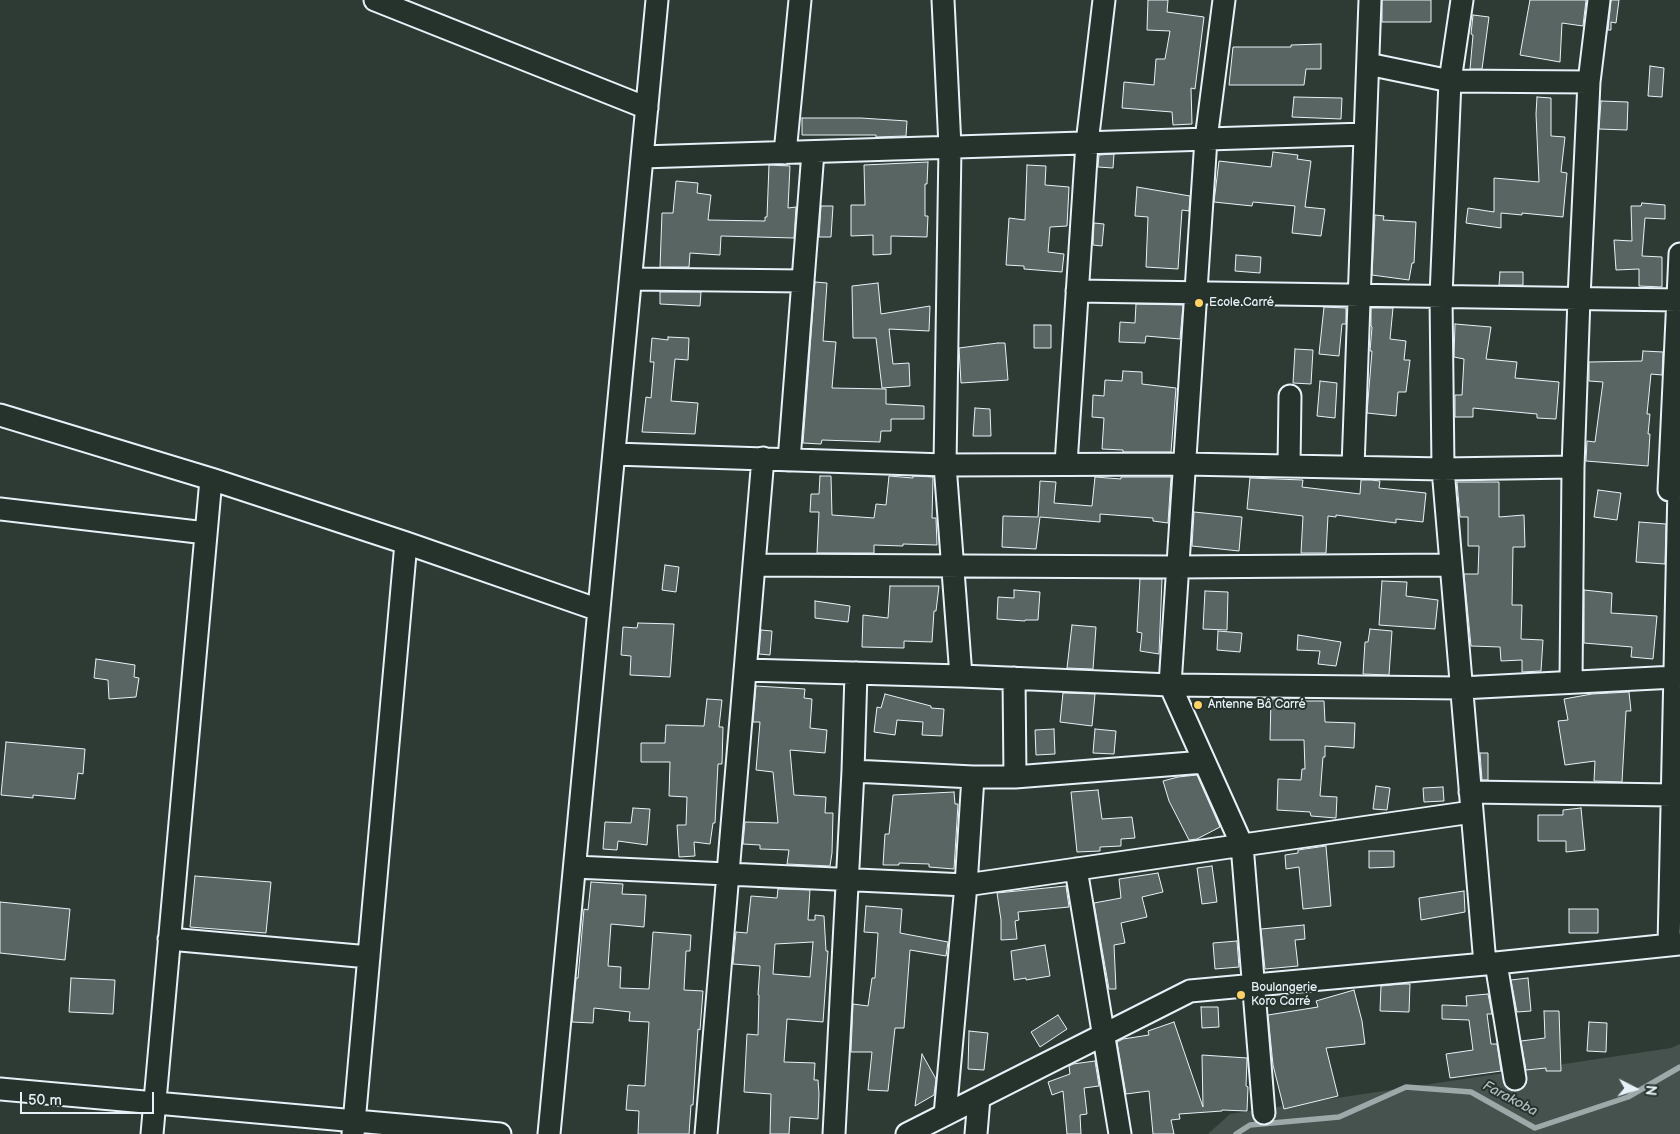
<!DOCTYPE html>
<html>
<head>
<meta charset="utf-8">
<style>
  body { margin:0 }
  #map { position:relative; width:1680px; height:1134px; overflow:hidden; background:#2e3b35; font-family:"Balsamiq Sans",sans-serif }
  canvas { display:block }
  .north { position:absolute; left:1610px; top:1064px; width:50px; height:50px; -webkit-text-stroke:4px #26332d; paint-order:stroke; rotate:95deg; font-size:14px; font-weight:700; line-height:20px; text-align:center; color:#e8f1f8 }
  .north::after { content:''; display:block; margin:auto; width:18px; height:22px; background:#e8f1f8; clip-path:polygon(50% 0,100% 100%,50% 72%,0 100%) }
  .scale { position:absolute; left:20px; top:1092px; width:134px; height:22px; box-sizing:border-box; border:2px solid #e8f1f8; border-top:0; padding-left:6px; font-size:15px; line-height:18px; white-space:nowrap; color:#e8f1f8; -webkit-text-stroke:4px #26332d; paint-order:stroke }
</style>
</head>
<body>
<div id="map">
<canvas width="1680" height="1134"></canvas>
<div class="north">N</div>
<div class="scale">50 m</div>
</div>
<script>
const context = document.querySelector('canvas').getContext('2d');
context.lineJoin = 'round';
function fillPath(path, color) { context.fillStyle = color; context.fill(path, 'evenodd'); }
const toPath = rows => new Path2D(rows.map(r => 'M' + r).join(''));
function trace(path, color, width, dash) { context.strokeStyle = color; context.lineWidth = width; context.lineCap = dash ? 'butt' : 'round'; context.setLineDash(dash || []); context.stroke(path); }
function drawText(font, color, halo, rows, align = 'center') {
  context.font = font + ' "Balsamiq Sans",sans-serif'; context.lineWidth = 4; context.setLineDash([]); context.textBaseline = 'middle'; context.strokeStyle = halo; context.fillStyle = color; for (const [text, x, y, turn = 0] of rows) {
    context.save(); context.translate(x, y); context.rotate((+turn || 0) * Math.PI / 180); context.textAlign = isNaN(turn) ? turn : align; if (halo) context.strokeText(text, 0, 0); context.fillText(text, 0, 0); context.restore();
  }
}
fillPath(toPath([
  [1680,1044,1680,1134,1208,1134,1230,1114,1671,1048]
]), '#45524e');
trace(toPath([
  [1236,1134,1250,1125,1339,1117,1406,1087,1471,1092,1535,1128,1628,1097,1680,1067]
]), '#9da8a9', 5.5);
const building = toPath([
  [1148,0,1168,0,1167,12,1204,17,1195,89,1191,88,1192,124,1173,125,1172,112,1122,108,1124,82,1154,85,1156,59,1165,59,1170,31,1147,30,1148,0],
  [1382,0,1431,0,1431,22,1382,22,1382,0],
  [1530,0,1586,0,1583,26,1562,23,1560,62,1520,55,1530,0],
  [1611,0,1619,0,1616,23,1611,22,1611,30,1608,30,1611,0],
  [1473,15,1489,17,1482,69,1470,69,1473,35,1471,34,1473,15],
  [1321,44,1321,69,1306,69,1304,85,1229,85,1233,47,1291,47,1291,45,1321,44],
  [1650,66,1664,68,1662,97,1648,96,1650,66],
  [1294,97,1342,98,1341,119,1292,117,1294,97],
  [1537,97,1551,98,1551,136,1565,137,1561,172,1567,173,1563,217,1522,213,1522,215,1501,213,1501,228,1466,223,1468,208,1494,212,1494,178,1539,182,1536,114,1537,97],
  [1601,101,1628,102,1627,130,1599,129,1601,101],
  [802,118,861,118,907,121,906,136,876,137,876,135,802,135,802,118],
  [1273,152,1298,155,1297,159,1311,161,1305,207,1325,209,1321,236,1292,233,1295,206,1253,202,1252,206,1214,202,1219,161,1271,167,1273,152],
  [1114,154,1113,168,1098,167,1099,155,1114,154],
  [928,162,927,184,925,184,925,216,928,216,927,237,891,236,891,254,873,255,873,235,851,236,851,205,865,205,864,165,928,162],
  [769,165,790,166,788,208,796,207,794,238,721,236,720,255,690,253,689,267,660,267,662,213,673,213,676,181,698,183,697,193,711,195,708,220,765,221,765,217,767,217,769,165],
  [1027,165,1046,166,1045,185,1069,187,1067,226,1050,227,1048,252,1064,254,1062,272,1024,269,1024,266,1006,265,1009,218,1025,220,1027,165],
  [1137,187,1190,196,1189,211,1182,210,1178,269,1146,267,1148,217,1135,216,1137,187],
  [1642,203,1665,205,1665,219,1645,218,1642,256,1662,257,1662,287,1639,286,1639,269,1616,270,1614,240,1632,241,1631,206,1641,206,1642,203],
  [821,206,833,206,831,237,819,237,821,206],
  [1375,215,1384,216,1383,220,1416,222,1414,263,1412,263,1409,280,1372,275,1375,215],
  [1094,223,1104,224,1102,246,1093,245,1094,223],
  [1236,255,1261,257,1260,273,1235,271,1236,255],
  [1500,272,1523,272,1523,285,1499,285,1500,272],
  [815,282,827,283,823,341,836,342,832,388,886,389,886,404,924,406,924,419,891,419,891,431,881,431,880,442,822,440,821,444,803,443,815,282],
  [878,283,881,314,930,306,929,331,889,329,893,364,909,363,910,386,882,388,876,338,853,338,852,286,878,283],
  [660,292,701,292,700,306,660,304,660,292],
  [1136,304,1183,305,1180,339,1146,336,1145,343,1119,342,1120,322,1135,323,1136,304],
  [1324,307,1346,308,1346,324,1342,324,1339,356,1319,354,1324,307],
  [1371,308,1393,308,1390,339,1406,341,1404,360,1410,360,1406,392,1398,392,1396,416,1367,413,1372,351,1370,351,1372,327,1371,326,1371,308],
  [1455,324,1491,327,1486,359,1517,362,1515,378,1559,382,1556,419,1537,418,1537,414,1473,408,1473,417,1455,417,1455,395,1462,395,1464,359,1454,357,1455,324],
  [1034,325,1051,325,1051,348,1034,348,1034,325],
  [668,337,689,338,688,360,675,359,671,401,698,403,695,434,642,432,646,397,651,398,654,362,650,362,652,338,668,340,668,337],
  [998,343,1005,343,1008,380,961,383,959,348,998,343],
  [1295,349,1313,350,1311,384,1293,383,1295,349],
  [1643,351,1663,352,1662,375,1651,374,1647,414,1650,414,1648,434,1650,434,1648,466,1586,461,1587,441,1595,442,1603,382,1589,381,1589,362,1642,361,1643,351],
  [1123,371,1142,372,1142,384,1176,388,1171,452,1123,452,1123,450,1102,449,1104,418,1092,417,1093,395,1104,396,1105,380,1122,381,1123,371],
  [1320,381,1337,383,1335,418,1317,416,1320,381],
  [975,408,990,409,991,436,973,436,975,408],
  [820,476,831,476,832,515,874,518,876,504,886,505,889,476,913,478,913,476,933,477,932,518,936,518,937,545,903,544,903,546,874,545,874,553,817,553,819,512,810,512,811,494,819,494,820,476],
  [1095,477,1121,479,1121,477,1171,477,1168,523,1153,521,1153,518,1100,514,1100,522,1040,517,1036,549,1002,547,1003,516,1038,517,1040,481,1056,482,1054,503,1092,506,1095,477],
  [1250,478,1303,480,1302,487,1360,494,1361,480,1371,480,1380,481,1379,488,1426,493,1423,522,1396,519,1396,523,1336,515,1336,517,1328,516,1326,553,1301,553,1303,516,1247,509,1250,478],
  [1457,482,1499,482,1499,517,1524,515,1525,547,1513,547,1512,605,1522,605,1521,639,1543,640,1541,671,1522,672,1522,660,1501,661,1500,647,1471,646,1464,574,1478,574,1479,546,1468,546,1468,517,1460,517,1457,482],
  [1598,490,1621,493,1617,520,1594,517,1598,490],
  [1194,512,1242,517,1239,551,1192,546,1194,512],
  [1639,522,1666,524,1665,564,1636,562,1639,522],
  [665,565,679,567,676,592,662,590,665,565],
  [1140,579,1162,579,1159,654,1140,651,1142,633,1137,632,1140,579],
  [1382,581,1407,582,1406,596,1438,600,1435,629,1379,625,1382,581],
  [890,586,939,586,936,611,934,611,932,642,904,641,904,648,862,647,863,615,888,618,890,586],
  [1014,590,1040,592,1038,620,1025,620,1025,621,997,619,998,597,1014,598,1014,590],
  [1584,590,1612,593,1611,613,1657,616,1653,659,1631,657,1632,647,1584,643,1584,590],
  [1205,591,1228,592,1227,630,1203,629,1205,591],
  [815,601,850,606,848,622,815,618,815,601],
  [638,623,674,624,670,677,630,675,631,656,621,655,623,627,637,628,638,623],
  [1072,625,1096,627,1093,669,1067,668,1072,625],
  [1370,629,1392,631,1389,675,1363,674,1365,642,1368,642,1370,629],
  [761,630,772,631,770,655,759,654,761,630],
  [1218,631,1242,633,1240,652,1217,650,1218,631],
  [1298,635,1341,642,1336,666,1318,664,1320,651,1297,650,1298,635],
  [96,659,135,665,134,677,139,678,136,697,109,699,108,680,94,678,96,659],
  [756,686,805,689,804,698,812,699,810,728,827,730,825,753,790,750,794,795,826,797,825,813,833,813,832,853,830,866,787,864,789,850,760,849,760,845,743,844,745,822,778,823,773,772,756,770,760,722,753,722,756,686],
  [1629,692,1631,711,1626,711,1622,782,1594,781,1595,761,1565,765,1558,721,1568,720,1564,699,1592,694,1629,692],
  [1063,693,1095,694,1092,726,1060,722,1063,693],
  [885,694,931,706,931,708,944,709,942,736,922,735,923,722,897,720,895,735,874,732,877,707,881,708,885,694],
  [707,699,722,700,719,727,723,727,722,764,718,764,715,823,713,823,710,844,694,842,695,856,679,857,677,825,686,825,687,797,669,796,670,762,641,762,641,743,665,743,666,725,704,726,707,699],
  [1271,699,1297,699,1297,701,1324,701,1325,722,1355,723,1354,748,1325,746,1325,757,1323,757,1320,796,1337,797,1336,818,1311,816,1310,812,1277,810,1278,779,1301,780,1302,769,1305,769,1304,740,1270,740,1271,699],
  [1054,729,1055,754,1036,755,1035,730,1054,729],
  [1095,729,1116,731,1114,754,1093,753,1095,729],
  [6,742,85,749,83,774,78,773,75,799,33,795,33,798,1,795,6,742],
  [1480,753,1488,753,1488,780,1482,780,1480,753],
  [1197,775,1220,827,1197,839,1189,840,1169,801,1163,781,1178,777,1197,775],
  [1376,786,1390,788,1387,810,1373,809,1376,786],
  [1443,787,1444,801,1424,802,1423,788,1443,787],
  [1098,790,1102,819,1132,817,1135,838,1121,839,1121,846,1100,847,1100,851,1077,852,1071,792,1098,790],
  [954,792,955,804,958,804,954,869,929,867,929,864,899,863,899,865,883,865,885,834,889,834,893,795,954,792],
  [633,808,650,809,647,845,618,841,617,850,603,849,605,822,631,823,633,808],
  [1581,808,1585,850,1566,852,1566,841,1538,841,1538,815,1563,815,1563,810,1581,808],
  [1326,846,1331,906,1303,909,1299,867,1286,869,1285,855,1298,853,1298,850,1326,846],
  [1369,851,1394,851,1394,867,1369,868,1369,851],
  [1212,866,1217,902,1202,904,1197,868,1212,866],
  [1158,873,1163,892,1142,897,1147,917,1121,923,1125,943,1114,945,1116,989,1109,989,1094,903,1121,898,1119,879,1158,873],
  [195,876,271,882,266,933,190,927,195,876],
  [591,882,623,884,622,894,646,895,644,927,611,924,608,966,621,967,620,988,649,989,653,932,691,935,690,951,686,951,684,990,703,991,700,1030,698,1029,693,1105,691,1105,689,1134,638,1134,639,1111,626,1110,628,1085,645,1086,649,1022,629,1021,630,1012,594,1008,593,1023,572,1022,576,978,578,978,584,909,588,910,591,882],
  [1066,886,1069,907,1018,912,1019,920,1015,921,1017,939,1001,940,1001,920,997,893,1066,886],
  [778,889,810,890,808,920,815,920,815,915,824,916,826,951,828,951,823,1022,787,1019,784,1062,815,1063,814,1080,818,1080,819,1094,818,1119,790,1117,789,1134,770,1134,771,1094,744,1092,747,1034,758,1035,759,995,758,995,760,966,733,964,736,932,747,933,751,896,777,898,778,889],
  [813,942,810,977,773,974,775,944,813,942],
  [1464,891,1465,912,1421,920,1419,898,1464,891],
  [0,902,70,909,65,960,0,953,0,902],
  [866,906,902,909,900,933,948,942,946,956,910,950,904,1028,895,1028,888,1091,868,1090,872,1052,851,1052,853,1004,868,1006,872,978,875,978,878,933,864,932,866,906],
  [1569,909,1598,909,1598,933,1569,933,1569,909],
  [1304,925,1305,939,1295,940,1298,966,1265,969,1261,929,1304,925],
  [1237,941,1239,967,1215,969,1213,943,1237,941],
  [1045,945,1050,976,1026,980,1026,978,1014,980,1011,951,1045,945],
  [71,978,115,980,113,1014,69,1012,71,978],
  [1528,978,1531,1011,1517,1012,1511,980,1528,978],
  [1403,984,1410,984,1409,1012,1380,1011,1381,986,1403,984],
  [1354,990,1362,1021,1365,1044,1326,1048,1338,1096,1284,1109,1273,1065,1268,1015,1318,1007,1316,1001,1354,990],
  [1488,994,1492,1014,1487,1014,1491,1044,1497,1044,1501,1071,1450,1078,1446,1054,1473,1050,1469,1020,1442,1019,1442,1005,1467,1006,1466,996,1488,994],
  [1201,1007,1218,1007,1219,1027,1202,1028,1201,1007],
  [1544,1011,1559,1011,1561,1071,1546,1071,1546,1068,1526,1070,1521,1041,1545,1038,1544,1011],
  [1058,1015,1067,1029,1040,1047,1031,1032,1058,1015],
  [1174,1022,1203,1107,1202,1055,1247,1058,1246,1086,1248,1087,1247,1111,1222,1110,1222,1111,1179,1114,1180,1119,1171,1120,1174,1134,1153,1134,1149,1091,1126,1094,1117,1042,1123,1039,1149,1035,1148,1031,1174,1022],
  [1589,1022,1607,1023,1606,1052,1587,1051,1589,1022],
  [969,1031,988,1033,984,1070,968,1069,969,1031],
  [922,1054,936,1079,934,1095,915,1106,922,1054],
  [1095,1061,1099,1086,1084,1088,1087,1114,1080,1115,1081,1134,1067,1134,1063,1091,1052,1095,1048,1082,1070,1074,1069,1066,1073,1064,1095,1061]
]);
fillPath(building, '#596563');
trace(building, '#e8f1f8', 1);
const minor = toPath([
  [375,0,647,108],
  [943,0,950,147,945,465,961,676],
  [1224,0,1206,139,1170,685,1242,845,1264,1113],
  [1462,0,1450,81,1441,296,1443,469,1485,964],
  [1368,64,1450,81,1589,82],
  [785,153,800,0],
  [642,157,1365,134],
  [1680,254,1669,490,1680,486],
  [631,279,803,281],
  [1077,291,1678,300],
  [0,415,211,479,406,543,599,610],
  [614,454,945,465,1184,464,1443,469,1573,467],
  [789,460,813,152],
  [1066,464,1087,143,1104,0],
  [1289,466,1290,396],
  [1353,467,1370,0],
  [0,509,206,533],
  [754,565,1177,567,1450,565],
  [745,670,961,676,1170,685,1461,688,1675,677],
  [1014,678,1015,777],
  [1571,682,1573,467,1579,298,1589,82,1599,0],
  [853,771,973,777,1015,777,1204,762],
  [1470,792,1672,795],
  [575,867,966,885,1472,812],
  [1076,869,1120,1134],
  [169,939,369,957],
  [1669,945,1679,486],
  [1496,963,1515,1079],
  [0,1089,500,1134],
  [945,1115,966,885,973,777],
  [152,1134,211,479],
  [353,1134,406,543],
  [549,1134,657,0],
  [706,1134,763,458],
  [834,1134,853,771,856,673],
  [907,1134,1190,991,1496,963,1680,944],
  [976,1134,979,1098]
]);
trace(minor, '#e8f1f8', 25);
trace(minor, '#26332d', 21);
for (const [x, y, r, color] of [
  [1199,303,5,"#ffd166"],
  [1198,705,5,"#ffd166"],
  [1241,995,5,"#ffd166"]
]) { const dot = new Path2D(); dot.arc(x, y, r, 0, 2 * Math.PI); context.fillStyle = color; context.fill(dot); trace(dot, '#26332d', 2); }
drawText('12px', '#e8f1f8', '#26332d', [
  ["Ecole Carré",1209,303],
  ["Antenne Bâ Carré",1208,705],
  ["Boulangerie",1251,988],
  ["Koro Carré",1251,1002]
], 'left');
drawText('italic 14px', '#b0babd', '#26332d', [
  ["Farakoba",1510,1099,28]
]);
</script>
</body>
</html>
